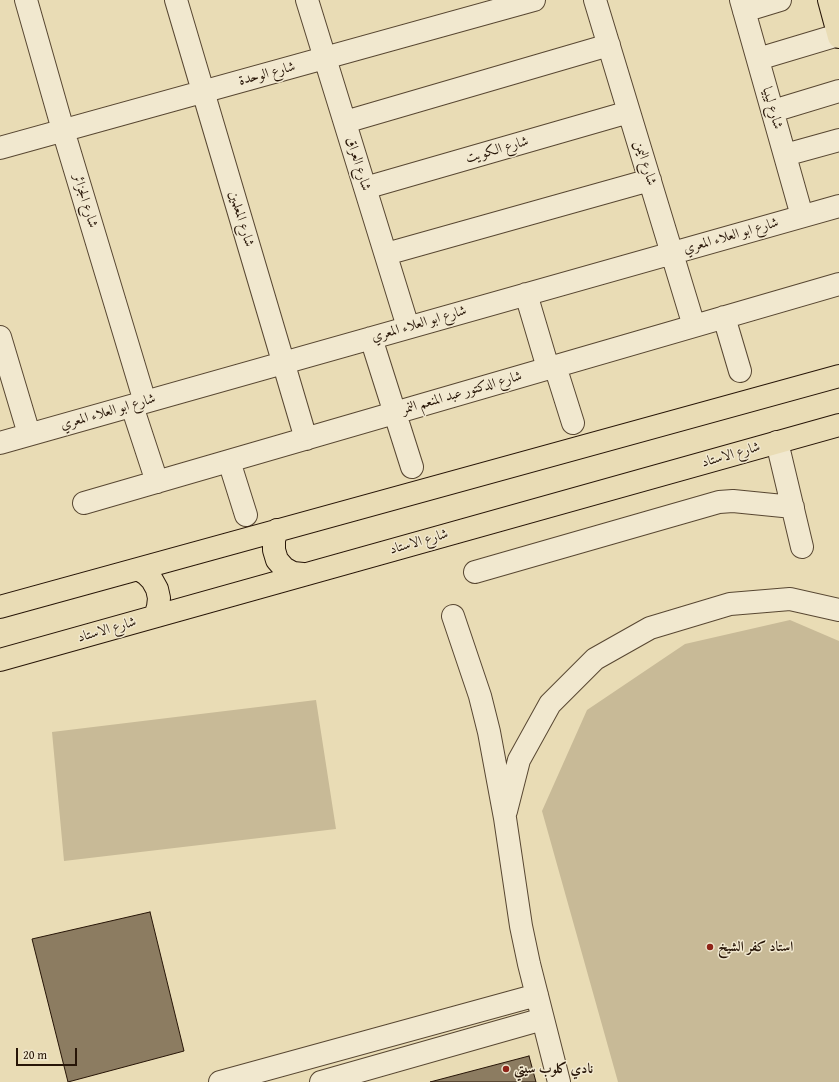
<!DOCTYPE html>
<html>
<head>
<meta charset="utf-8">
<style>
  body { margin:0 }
  #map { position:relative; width:839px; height:1082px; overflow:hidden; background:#e9dcb5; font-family:"Gentium Book Plus",serif }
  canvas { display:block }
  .scale { position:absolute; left:16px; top:1048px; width:61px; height:18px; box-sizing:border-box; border:2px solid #271507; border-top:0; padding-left:5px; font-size:12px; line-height:14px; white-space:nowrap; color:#271507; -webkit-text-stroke:3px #f1e8cf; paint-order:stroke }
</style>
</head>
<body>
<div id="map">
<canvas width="839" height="1082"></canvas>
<div class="scale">20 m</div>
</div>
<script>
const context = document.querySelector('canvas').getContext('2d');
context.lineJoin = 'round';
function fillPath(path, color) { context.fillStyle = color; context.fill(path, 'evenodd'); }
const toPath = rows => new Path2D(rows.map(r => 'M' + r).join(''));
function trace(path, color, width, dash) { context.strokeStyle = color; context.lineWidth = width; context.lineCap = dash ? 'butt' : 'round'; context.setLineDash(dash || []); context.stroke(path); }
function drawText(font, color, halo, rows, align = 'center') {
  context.font = font + ' "Gentium Book Plus",Amiri,serif'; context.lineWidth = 3; context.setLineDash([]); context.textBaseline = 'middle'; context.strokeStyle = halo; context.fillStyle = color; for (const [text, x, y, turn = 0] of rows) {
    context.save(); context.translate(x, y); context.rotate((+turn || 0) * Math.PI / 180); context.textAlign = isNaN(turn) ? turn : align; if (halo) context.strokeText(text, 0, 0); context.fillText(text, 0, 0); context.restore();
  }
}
fillPath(toPath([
  [790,620,839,641,839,1082,618,1082,542,811,587,710,685,644],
  [316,700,336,829,64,861,52,732]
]), '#c8ba97');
const building = toPath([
  [150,912,184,1051,68,1082,32,939,150,912],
  [529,1056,536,1082,430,1082,529,1056]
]);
fillPath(building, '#8c7c61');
trace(building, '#271507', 1);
const minor = toPath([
  [26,0,63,130,145,402],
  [176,0,306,439],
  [307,0,408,327],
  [595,0,694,326],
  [741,0,802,216],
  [744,11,780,0],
  [758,59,838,35],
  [773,111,839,91],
  [345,122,609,45],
  [0,148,534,0],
  [785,155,839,140],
  [365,188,629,112],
  [386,254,650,180],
  [526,294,548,368],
  [724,317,740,371],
  [0,337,29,434],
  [371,338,412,467],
  [555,366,573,423],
  [132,406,157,482],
  [777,442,802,547],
  [0,443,839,206],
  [229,461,246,515],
  [84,503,839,284],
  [475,572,719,502,733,501,793,507],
  [453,616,480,696,489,732,505,818,521,926,529,964,559,1082],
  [506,811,519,760,550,704,595,659,650,628,730,604,790,599,839,610],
  [220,1082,537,995],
  [321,1082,543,1019]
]);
const major = toPath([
  [829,0,839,37],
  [277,530,274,540,274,550,277,560,284,568,293,573,303,574],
  [138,569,146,574,152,580,157,589,159,598,158,607,155,616],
  [0,607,839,376],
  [0,660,839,425]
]);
trace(minor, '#584732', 24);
trace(major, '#271507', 24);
trace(minor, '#f1e8cf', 22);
trace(major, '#e9dcb5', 22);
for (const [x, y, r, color] of [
  [710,947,4,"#8f2418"],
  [506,1069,4,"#8f2418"]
]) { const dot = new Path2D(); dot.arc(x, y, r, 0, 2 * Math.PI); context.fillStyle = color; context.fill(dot); trace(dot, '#f1e8cf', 1.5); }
drawText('14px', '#271507', '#f1e8cf', [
  ["شارع الوحدة",267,74,-15],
  ["شارع ليبيا",772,108,74],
  ["شارع الكويت",497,150,-16],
  ["شارع اليمن",645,163,73],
  ["شارع العراق",358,164,73],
  ["شارع الجزائر",85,201,73],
  ["شارع المعلمين",241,219,73],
  ["شارع ابو العلاء المعري",731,236,-16],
  ["شارع ابو العلاء المعري",419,324,-16],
  ["شارع الدكتور عبد المنعم النمر",462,393,-16],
  ["شارع ابو العلاء المعري",108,412,-16],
  ["شارع الاستاد",731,455,-16],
  ["شارع الاستاد",419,542,-16],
  ["شارع الاستاد",107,630,-16]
]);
drawText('bold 14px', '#271507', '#f1e8cf', [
  ["استاد كفر الشيخ",718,947],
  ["نادي كلوب سيتي",514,1069]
], 'left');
</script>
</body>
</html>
